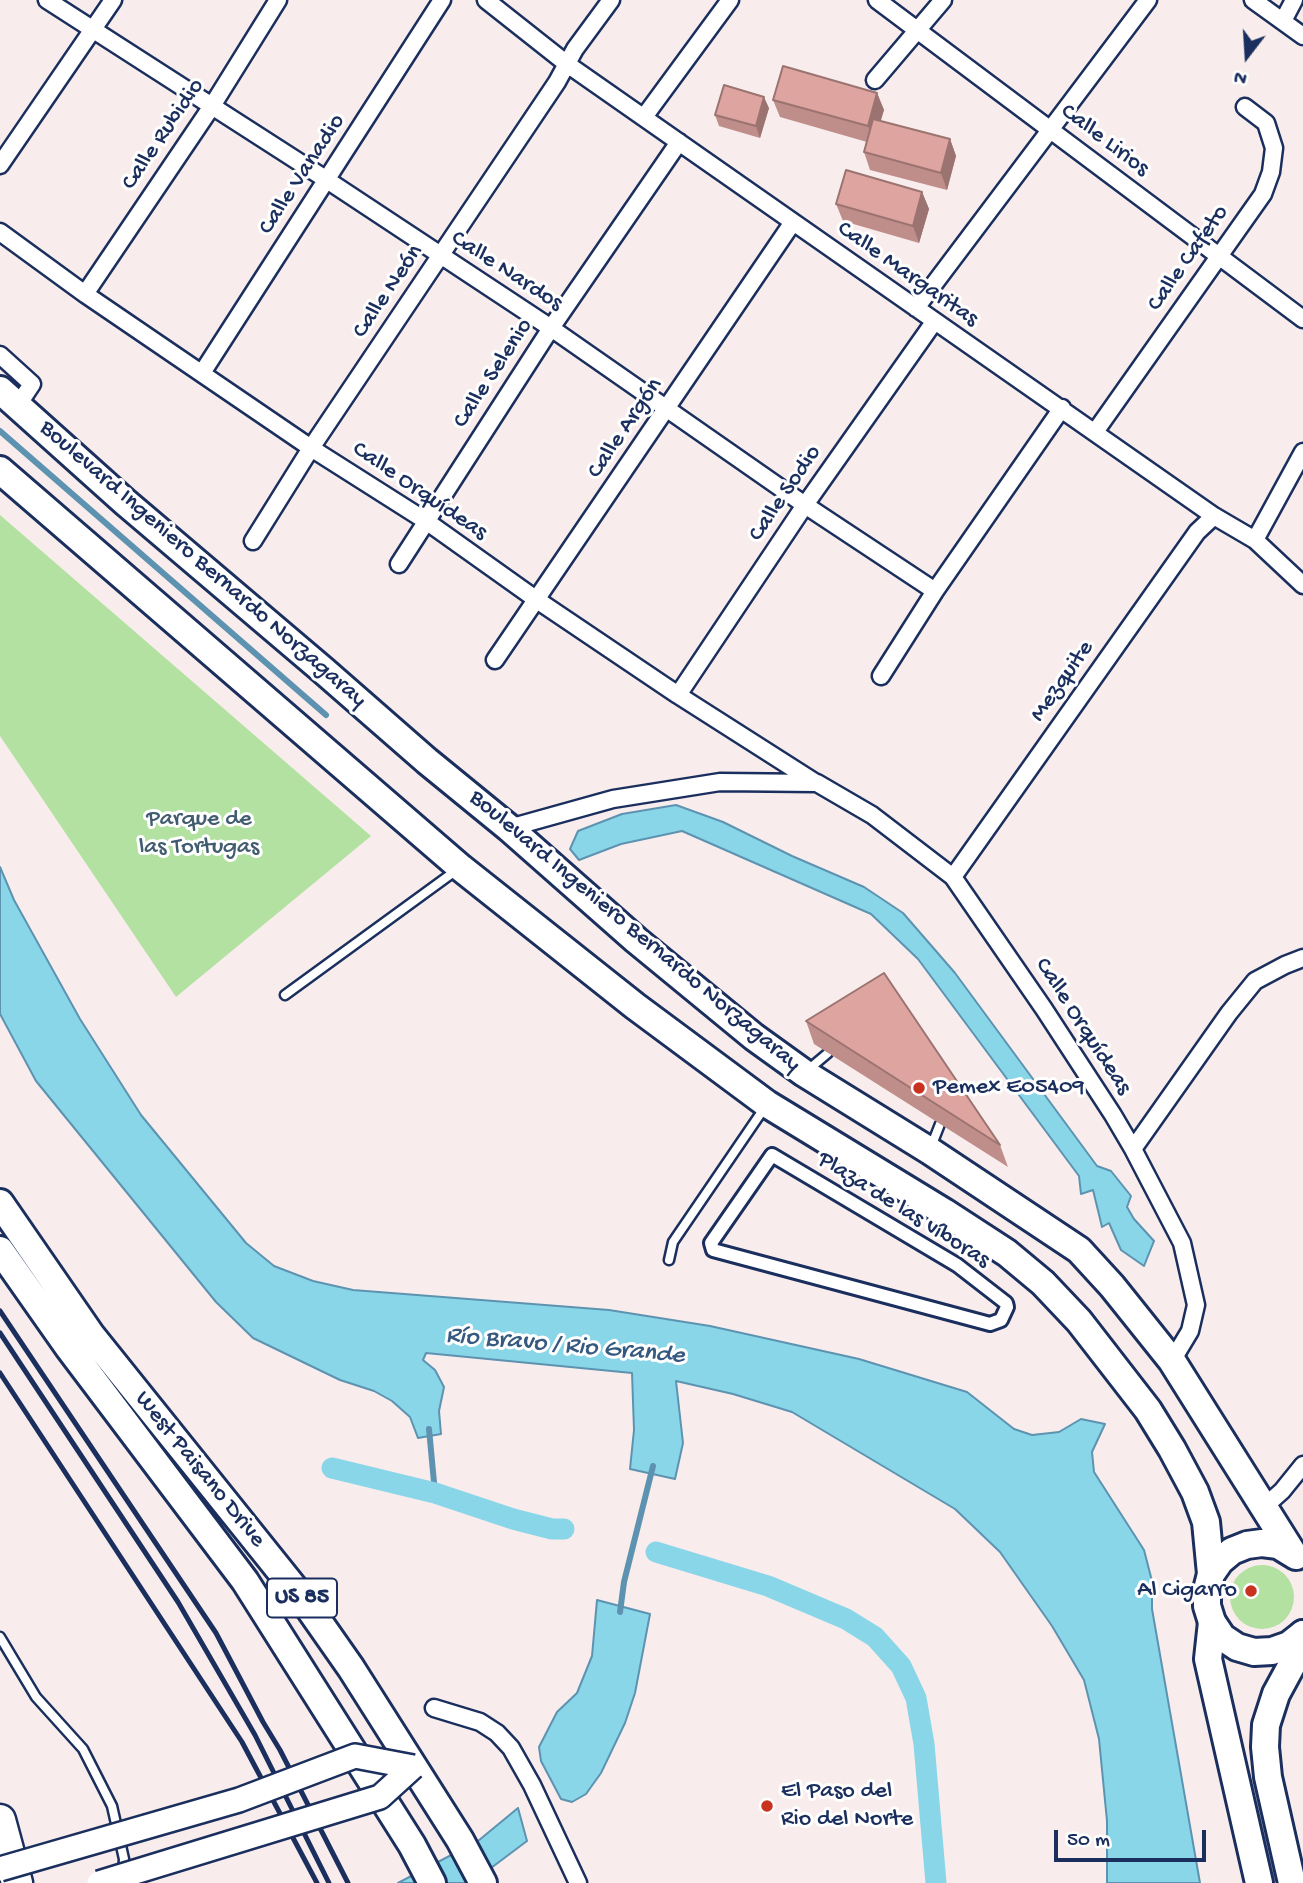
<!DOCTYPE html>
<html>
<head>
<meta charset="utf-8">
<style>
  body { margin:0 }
  #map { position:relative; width:1303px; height:1883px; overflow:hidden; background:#f8edec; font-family:"Gochi Hand",sans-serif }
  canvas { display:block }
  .north { position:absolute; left:1212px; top:21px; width:70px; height:70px; -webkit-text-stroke:5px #fff; paint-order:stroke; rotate:197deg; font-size:19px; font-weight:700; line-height:28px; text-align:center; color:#1b2f5e }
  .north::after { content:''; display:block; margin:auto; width:24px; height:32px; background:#1b2f5e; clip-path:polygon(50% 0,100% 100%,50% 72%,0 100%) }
  .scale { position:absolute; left:1054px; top:1830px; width:152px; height:32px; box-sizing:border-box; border:4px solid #1b2f5e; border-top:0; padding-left:9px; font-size:21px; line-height:24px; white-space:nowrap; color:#1b2f5e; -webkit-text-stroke:5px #fff; paint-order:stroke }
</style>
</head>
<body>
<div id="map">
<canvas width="1303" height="1883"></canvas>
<div class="north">N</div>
<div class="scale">50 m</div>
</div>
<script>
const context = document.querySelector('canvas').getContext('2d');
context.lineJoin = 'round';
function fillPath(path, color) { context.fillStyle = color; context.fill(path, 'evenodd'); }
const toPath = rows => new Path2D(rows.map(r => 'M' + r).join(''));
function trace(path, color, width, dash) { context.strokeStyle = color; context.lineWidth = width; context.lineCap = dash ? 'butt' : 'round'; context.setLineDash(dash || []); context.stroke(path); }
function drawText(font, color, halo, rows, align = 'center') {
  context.font = font + ' "Gochi Hand",sans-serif'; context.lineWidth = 6; context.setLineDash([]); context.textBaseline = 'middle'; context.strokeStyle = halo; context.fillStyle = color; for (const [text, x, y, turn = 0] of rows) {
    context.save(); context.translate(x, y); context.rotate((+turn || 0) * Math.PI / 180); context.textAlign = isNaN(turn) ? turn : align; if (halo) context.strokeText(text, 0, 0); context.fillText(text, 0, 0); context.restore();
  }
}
fillPath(toPath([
  [0,515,371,836,176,997,0,736],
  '1230 1597a32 32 0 1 1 64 0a32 32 0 1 1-64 0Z'
]), '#b2e1a1');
const water = toPath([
  [676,805,723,822,792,856,864,887,903,913,955,973,1097,1166,1111,1171,1131,1196,1127,1207,1134,1219,1154,1241,1144,1266,1121,1250,1109,1223,1102,1227,1093,1190,1081,1194,1079,1176,918,959,871,914,682,831,621,844,579,860,570,849,578,831,622,814,676,805],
  [0,867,14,900,80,1019,141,1115,246,1243,274,1266,313,1281,353,1290,609,1310,710,1326,859,1359,967,1392,1014,1429,1032,1435,1059,1432,1081,1419,1105,1424,1092,1452,1094,1472,1144,1550,1152,1581,1152,1609,1200,1883,1107,1883,1107,1821,1099,1739,1084,1680,1052,1626,1000,1552,955,1509,792,1412,733,1394,676,1381,683,1443,675,1479,630,1469,634,1430,632,1373,426,1353,423,1360,435,1370,444,1387,439,1411,441,1434,418,1438,410,1417,392,1401,374,1391,340,1380,253,1338,216,1302,36,1081,0,1014,0,867],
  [597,1600,650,1614,635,1693,625,1723,601,1773,586,1794,572,1802,561,1799,541,1761,539,1747,557,1712,577,1693,592,1656,597,1600],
  [518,1808,527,1841,471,1883,398,1883,478,1841,518,1808]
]);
fillPath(water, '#89d6e8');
trace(water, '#5d93b1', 2);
trace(toPath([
  [0,431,326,715],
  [429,1429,435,1493],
  [620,1612,624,1582,653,1466]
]), '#5d93b1', 6);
trace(toPath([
  [332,1468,435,1493,513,1519,552,1529,564,1529],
  [656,1552,768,1586,846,1619,875,1637,901,1666,916,1698,924,1744,936,1883]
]), '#89d6e8', 21);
const service = toPath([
  [285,995,458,869],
  [809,1069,828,1053],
  [931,1147,940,1124],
  [669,1260,673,1242,765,1107],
  [0,1637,36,1697,83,1749,112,1806,124,1859,123,1873]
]);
const pedestrian = toPath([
  [772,1155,957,1265,1006,1303,1007,1307,1001,1320,990,1324,713,1250,711,1243,772,1155]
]);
const minor = toPath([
  [47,0,327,180,551,328,805,505,935,591],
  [486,0,567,64,1214,516,1255,540,1303,585],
  [877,0,1303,319],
  [1253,0,1303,36],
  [1283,21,1294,0],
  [875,80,943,0],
  [644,117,730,0],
  [0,165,113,0],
  [0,232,85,294,311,448,426,521,537,600,678,695,816,783],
  [85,294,212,106,278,0],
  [916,308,1148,0],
  [0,355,32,384,18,405],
  [202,373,442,0],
  [1095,432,1263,194,1271,172,1274,148,1266,123,1245,107],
  [1255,540,1303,452],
  [253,541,311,448,557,82,575,49,611,0],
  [399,564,551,328,679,142],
  [495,660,793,222],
  [881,676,935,591,1062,408],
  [678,695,805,505,934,322],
  [509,828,613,799,720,782,817,783,872,815,953,877,1044,1009,1113,1115,1133,1149,1182,1243,1196,1305,1190,1331,1172,1361],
  [953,877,1197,532,1214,516],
  [1133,1149,1229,1013,1255,981,1285,965,1303,958],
  [1264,1507,1282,1491,1303,1465],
  [434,1708,480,1722,497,1733,511,1748,532,1785,578,1883]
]);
const primary = toPath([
  [0,1203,91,1335,302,1598,351,1668,460,1840,483,1883],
  [0,1250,69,1348,245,1581,412,1845,432,1883],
  [1212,1622,1208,1659,1259,1883],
  [1292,1883,1268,1777,1265,1747,1266,1725,1276,1694,1295,1659,1303,1634]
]);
const trunk = toPath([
  [0,390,125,502,324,671,427,761,509,828,636,940,754,1037,804,1073,930,1151,1079,1250,1112,1286,1172,1361,1292,1552],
  [0,470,461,868,635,1006,767,1104,944,1212,1007,1253,1043,1283,1079,1321,1148,1410,1172,1449,1195,1492,1206,1522,1211,1574],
  [1296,1556,1278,1545,1262,1543,1247,1545,1232,1551,1220,1561,1211,1574,1207,1590,1207,1606,1212,1622,1222,1637,1237,1647,1254,1652,1272,1651,1289,1645,1303,1634]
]);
const motorway = toPath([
  [0,1820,17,1883]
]);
trace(service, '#1b2f5e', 13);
trace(pedestrian, '#1b2f5e', 18);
trace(minor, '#1b2f5e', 21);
trace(primary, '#1b2f5e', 32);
trace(trunk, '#1b2f5e', 32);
trace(motorway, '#1b2f5e', 35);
trace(service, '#fff', 8);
trace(pedestrian, '#fff', 12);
trace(minor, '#fff', 16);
trace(primary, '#fff', 26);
trace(trunk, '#fff', 26);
trace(motorway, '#fff', 30);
trace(toPath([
  [0,1311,216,1633,263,1722,280,1750,348,1883],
  [0,1333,178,1602,255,1735,329,1883],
  [0,1373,242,1742,317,1883]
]), '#1b2f5e', 5);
const secondaryBridge = toPath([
  [0,1869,239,1800,355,1756,413,1767],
  [99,1883,380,1797,413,1767]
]);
trace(secondaryBridge, '#1b2f5e', 28, []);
trace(secondaryBridge, '#fff', 23);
fillPath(toPath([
  [877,93,884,110,880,121,950,139,956,156,947,190,870,170,864,152,867,142,780,117,773,100],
  [769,108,760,138,719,126,715,115],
  [922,192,929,209,919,243,843,221,836,204],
  [806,1021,1000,1145,1008,1167,814,1044]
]), '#bf8d8a');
fillPath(toPath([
  [877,93,884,110,874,144,868,126],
  [764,97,769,108,760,138,756,126],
  [950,139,956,156,947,190,941,173],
  [922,192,929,209,919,243,913,226]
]), '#9b7370');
const building = toPath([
  [783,66,877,93,868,126,773,100,783,66],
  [724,85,764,97,756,126,715,115,724,85],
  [873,119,950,139,941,173,864,152,873,119],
  [846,170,922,192,913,226,836,204,846,170],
  [884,973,1000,1145,806,1021,884,973]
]);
fillPath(building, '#dea4a0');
trace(building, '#9b7370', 2);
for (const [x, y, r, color] of [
  [919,1088,7,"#c8321e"],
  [1251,1591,7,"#c8321e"],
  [767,1806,7,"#c8321e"]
]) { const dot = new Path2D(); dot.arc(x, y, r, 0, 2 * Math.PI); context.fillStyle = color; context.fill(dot); trace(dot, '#fff', 2.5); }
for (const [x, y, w] of [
  [302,1598,70]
]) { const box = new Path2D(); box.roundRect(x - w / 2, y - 19.5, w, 39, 5); context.fillStyle = '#fff'; context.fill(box); trace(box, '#1b2f5e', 2); }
drawText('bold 23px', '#1b2f5e', null, [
  ["US 85",302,1598]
]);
drawText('24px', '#1b2f5e', '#fff', [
  ["Calle Rubidio",164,135,-56],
  ["Calle Lirios",1104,141,37],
  ["Calle Vanadio",303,175,-57],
  ["Calle Cafeto",1189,259,-55],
  ["Calle Nardos",506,272,33],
  ["Calle Margaritas",907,275,35],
  ["Calle Neón",389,292,-56],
  ["Calle Selenio",494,374,-57],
  ["Calle Argón",626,429,-56],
  ["Calle Orquídeas",419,492,34],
  ["Calle Sodio",786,494,-56],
  ["Boulevard Ingeniero Bernardo Norzagaray",202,565,41],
  ["Mezquite",1063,682,-55],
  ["Boulevard Ingeniero Bernardo Norzagaray",634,932,40],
  ["Calle Orquídeas",1082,1027,57],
  ["Plaza de las víboras",903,1211,32],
  ["West Paisano Drive",199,1470,51]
]);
drawText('24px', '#415c6f', '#fff', [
  ["Parque de",199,820],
  ["las Tortugas",199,848]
]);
drawText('24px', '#1b2f5e', '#fff', [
  ["Pemex E05409",933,1088],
  ["Al Cigarro",1237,1591,"right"],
  ["El Paso del",781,1792],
  ["Rio del Norte",781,1820]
], 'left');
drawText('italic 26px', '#365980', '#fff', [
  ["Río Bravo / Rio Grande",565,1347,5]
]);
</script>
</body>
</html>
